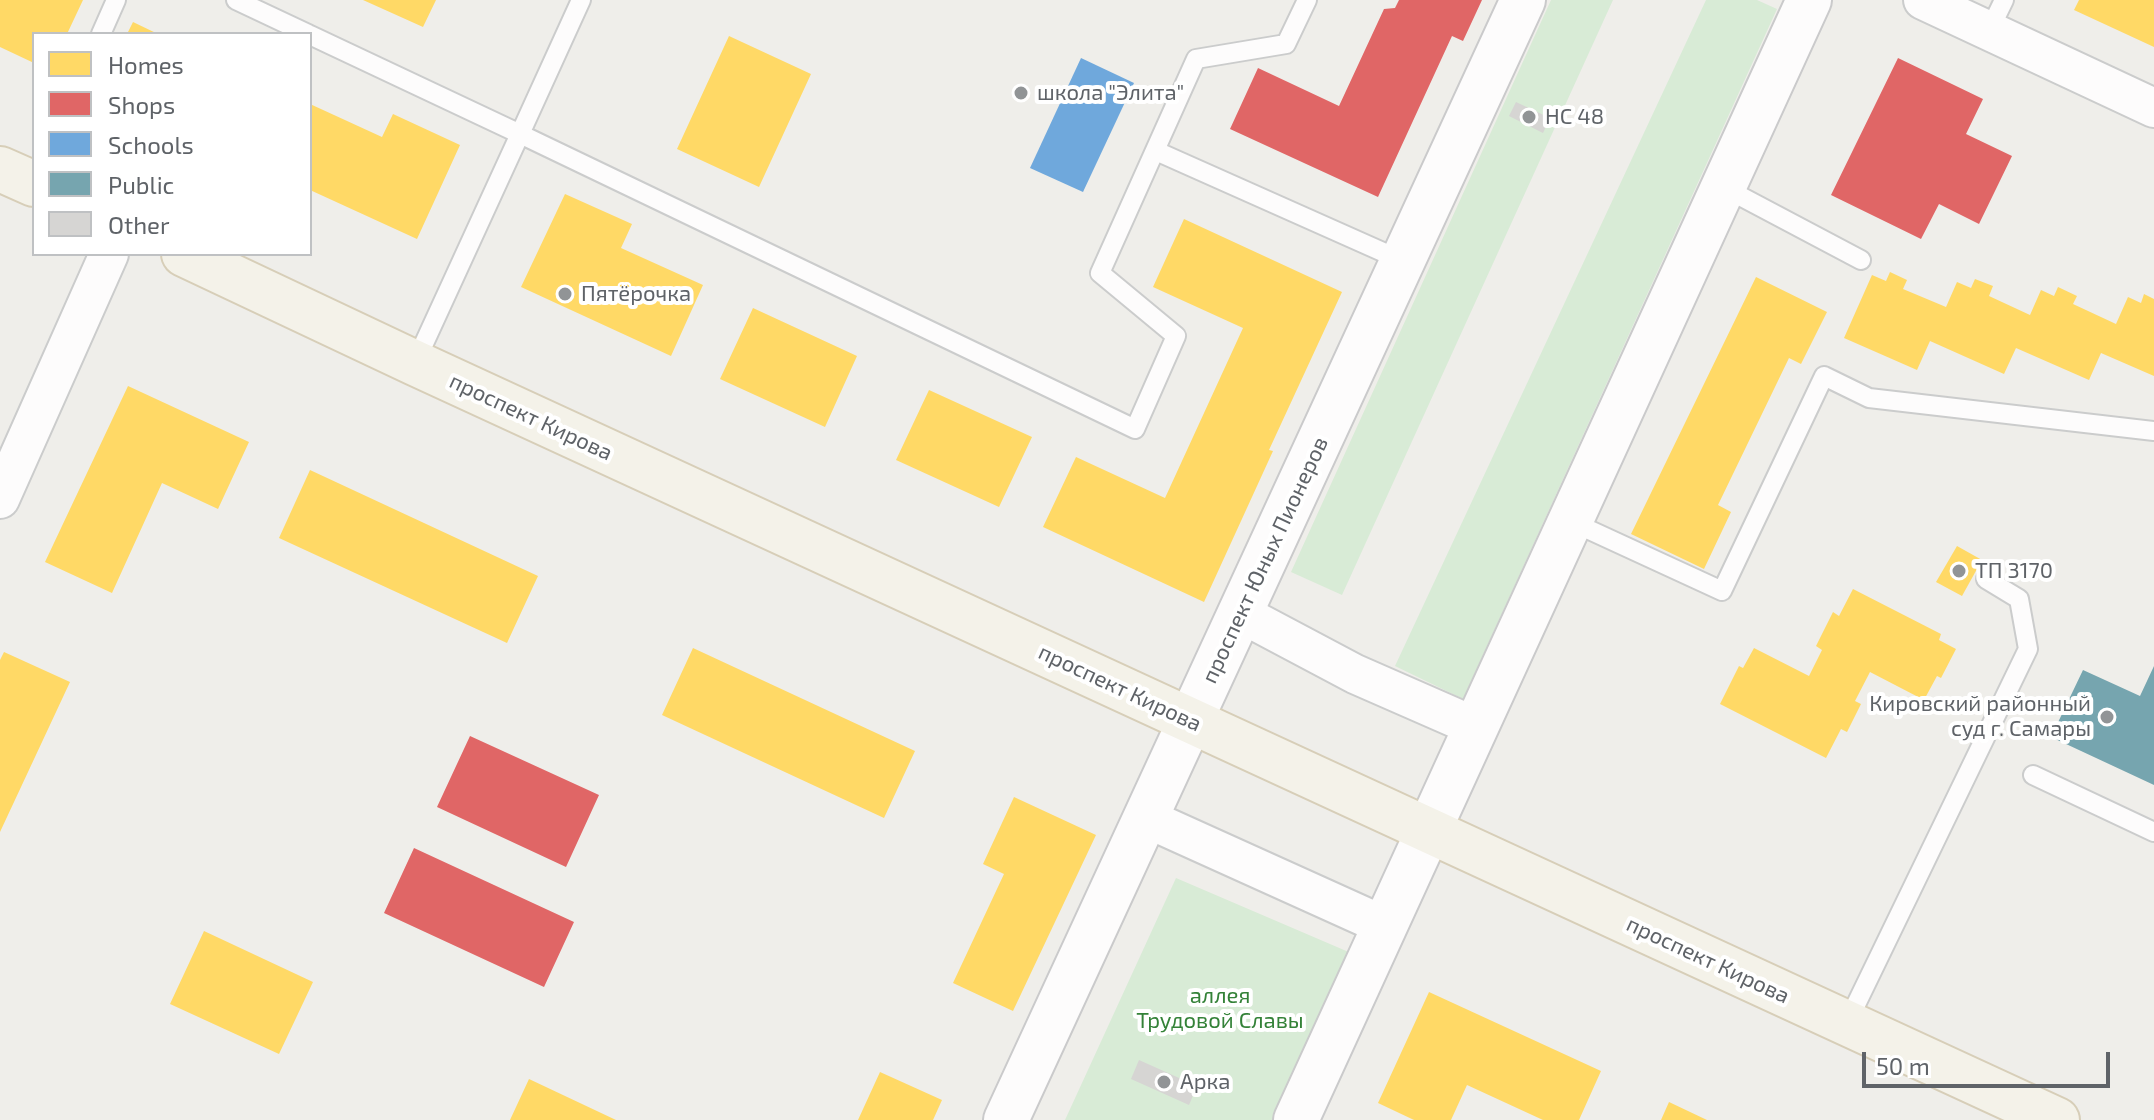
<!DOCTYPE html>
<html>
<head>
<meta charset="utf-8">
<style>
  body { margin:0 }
  #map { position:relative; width:2154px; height:1120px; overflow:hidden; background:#efeeea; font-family:"Exo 2",sans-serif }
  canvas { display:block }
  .legend { position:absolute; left:32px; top:32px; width:280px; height:224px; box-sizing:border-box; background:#fff; border:2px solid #bfc1c3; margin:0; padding:10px 14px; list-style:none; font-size:24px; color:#5f6368 }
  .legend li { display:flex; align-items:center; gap:16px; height:40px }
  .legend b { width:40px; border:2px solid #bfc1c3 }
  .scale { position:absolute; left:1862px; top:1052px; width:248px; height:36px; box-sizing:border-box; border:4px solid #5f6368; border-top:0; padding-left:10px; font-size:24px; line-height:28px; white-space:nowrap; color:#5f6368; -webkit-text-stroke:6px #fff; paint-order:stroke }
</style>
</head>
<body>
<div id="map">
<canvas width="2154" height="1120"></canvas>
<ul class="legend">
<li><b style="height:22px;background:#ffd966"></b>Homes</li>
<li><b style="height:22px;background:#e06666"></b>Shops</li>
<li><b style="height:22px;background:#6fa8dc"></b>Schools</li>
<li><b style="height:22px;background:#76a5af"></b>Public</li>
<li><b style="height:22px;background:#d6d5d3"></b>Other</li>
</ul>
<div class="scale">50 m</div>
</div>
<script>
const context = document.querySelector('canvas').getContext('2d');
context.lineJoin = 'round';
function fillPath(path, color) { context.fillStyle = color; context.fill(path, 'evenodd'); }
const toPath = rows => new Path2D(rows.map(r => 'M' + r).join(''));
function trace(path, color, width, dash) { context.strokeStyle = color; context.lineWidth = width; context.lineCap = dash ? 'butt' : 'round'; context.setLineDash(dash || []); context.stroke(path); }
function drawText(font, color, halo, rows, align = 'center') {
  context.font = font + ' "Exo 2",sans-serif'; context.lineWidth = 8; context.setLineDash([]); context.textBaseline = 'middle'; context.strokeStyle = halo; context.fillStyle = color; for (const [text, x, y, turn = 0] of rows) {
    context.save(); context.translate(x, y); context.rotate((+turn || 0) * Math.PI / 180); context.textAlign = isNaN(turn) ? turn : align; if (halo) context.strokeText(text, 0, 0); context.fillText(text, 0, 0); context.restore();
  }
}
fillPath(toPath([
  [1551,0,1613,0,1342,595,1291,572],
  [1706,0,1757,0,1777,9,1463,699,1395,666],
  [1176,878,1351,953,1273,1120,1065,1120]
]), '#d8ebd6');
fillPath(toPath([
  [0,0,83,0,67,34,34,34,34,63,0,47],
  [363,0,436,0,423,27],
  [2079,0,2154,0,2154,47,2074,10],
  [133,22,158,34,127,34],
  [729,36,811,74,759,187,677,149],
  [310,104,382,137,393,114,460,145,417,239,310,190],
  [565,194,632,224,621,248,703,285,671,356,521,287],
  [1184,219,1342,292,1269,450,1273,451,1204,602,1043,527,1076,457,1165,498,1243,328,1153,287],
  [1890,272,1907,280,1903,289,1946,307,1957,282,1971,288,1975,279,1993,286,1989,296,2030,315,2041,290,2054,296,2058,287,2077,296,2073,304,2116,324,2128,297,2141,303,2144,294,2154,299,2154,376,2101,353,2089,380,2016,348,2004,374,1930,341,1917,370,1844,338,1872,275,1886,281],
  [1756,277,1827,312,1801,364,1789,358,1718,505,1731,512,1704,569,1631,534],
  [753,308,857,356,825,427,720,379],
  [128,386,249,442,218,509,162,483,112,593,45,562],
  [929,390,1032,437,999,507,896,460],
  [310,470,538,576,507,643,279,538],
  [1957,546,1982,560,1962,596,1936,582],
  [1853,589,1941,634,1939,640,1956,649,1941,678,1937,676,1924,700,1870,672,1855,701,1861,704,1847,732,1841,729,1826,758,1720,704,1739,666,1743,668,1754,648,1809,676,1822,650,1816,646,1833,612,1839,616],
  [693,648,915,751,884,818,662,715],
  [4,652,70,682,0,832,0,660],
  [1014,797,1096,835,1013,1011,953,983,1004,874,983,864],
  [204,931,313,982,279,1054,170,1004],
  [1429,992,1601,1071,1579,1120,1543,1120,1467,1085,1451,1120,1414,1120,1378,1103],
  [880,1072,942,1100,933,1120,858,1120],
  [529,1079,616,1120,510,1120],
  [1669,1102,1707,1120,1661,1120]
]), '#ffd966');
fillPath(toPath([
  [1399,0,1482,0,1463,41,1452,36,1378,197,1230,129,1258,68,1339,106,1384,9,1395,8],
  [1898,58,1983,99,1966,134,2012,156,1979,224,1939,204,1921,239,1831,195],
  [470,736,599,795,566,867,437,807],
  [414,848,574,922,544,987,384,913]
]), '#e06666');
fillPath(toPath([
  [1081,58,1134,83,1083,192,1030,168]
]), '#6fa8dc');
fillPath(toPath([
  [2154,666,2154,785,2051,737,2083,670,2140,696]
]), '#76a5af');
fillPath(toPath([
  [1516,102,1550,118,1543,133,1509,116],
  [1139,1060,1197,1086,1189,1105,1131,1079]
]), '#d6d5d3');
const lane = toPath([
  [236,0,308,34],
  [581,0,520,134,1135,429,1176,336,1100,273,1196,59,1286,44,1307,0],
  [1989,31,2004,0],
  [101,34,116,0],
  [310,35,520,134,415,363],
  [1156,151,1403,261],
  [1723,187,1861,260],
  [1570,521,1722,591,1824,376,1869,398,2154,431],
  [2033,775,2154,832],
  [1847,1023,2028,649,2019,599,1986,579]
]);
const street = toPath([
  [1923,0,2154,108],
  [0,499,109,254],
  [1240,613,1355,674,1476,727],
  [1146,818,1385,926]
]);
const secondary = toPath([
  [1006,1120,1523,0],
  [1296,1120,1809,0]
]);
const primary = toPath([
  [0,169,34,184],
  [184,254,415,363,2057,1120]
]);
trace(lane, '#cbcccc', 22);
trace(street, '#cbcccc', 42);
trace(secondary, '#cacacb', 48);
trace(primary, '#d7ceb8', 48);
trace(lane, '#fdfcfc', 18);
trace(street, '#fdfcfc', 38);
trace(secondary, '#fdfcfc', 44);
trace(primary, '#f4f2e9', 44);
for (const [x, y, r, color] of [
  [1021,93,8,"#919496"],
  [1529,117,8,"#919496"],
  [565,294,8,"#919496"],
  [1959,571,8,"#919496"],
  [2107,717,8,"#919496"],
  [1164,1082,8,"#919496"]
]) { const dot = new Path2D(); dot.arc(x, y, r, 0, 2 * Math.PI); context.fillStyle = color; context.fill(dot); trace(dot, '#fff', 3); }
drawText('22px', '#5f6368', '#fff', [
  ["школа \"Элита\"",1037,93],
  ["НС 48",1545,117],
  ["Пятёрочка",581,294],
  ["ТП 3170",1975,571],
  ["Кировский районный",2091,704,"right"],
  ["суд г. Самары",2091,729,"right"],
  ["Арка",1180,1082]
], 'left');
drawText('22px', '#5f6368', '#fff', [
  ["проспект Кирова",531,417,25],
  ["проспект Юных Пионеров",1265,560,-65],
  ["проспект Кирова",1120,688,25],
  ["проспект Кирова",1708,960,25]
]);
drawText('22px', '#348238', '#fff', [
  ["аллея",1220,996],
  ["Трудовой Славы",1220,1021]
]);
</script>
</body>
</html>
